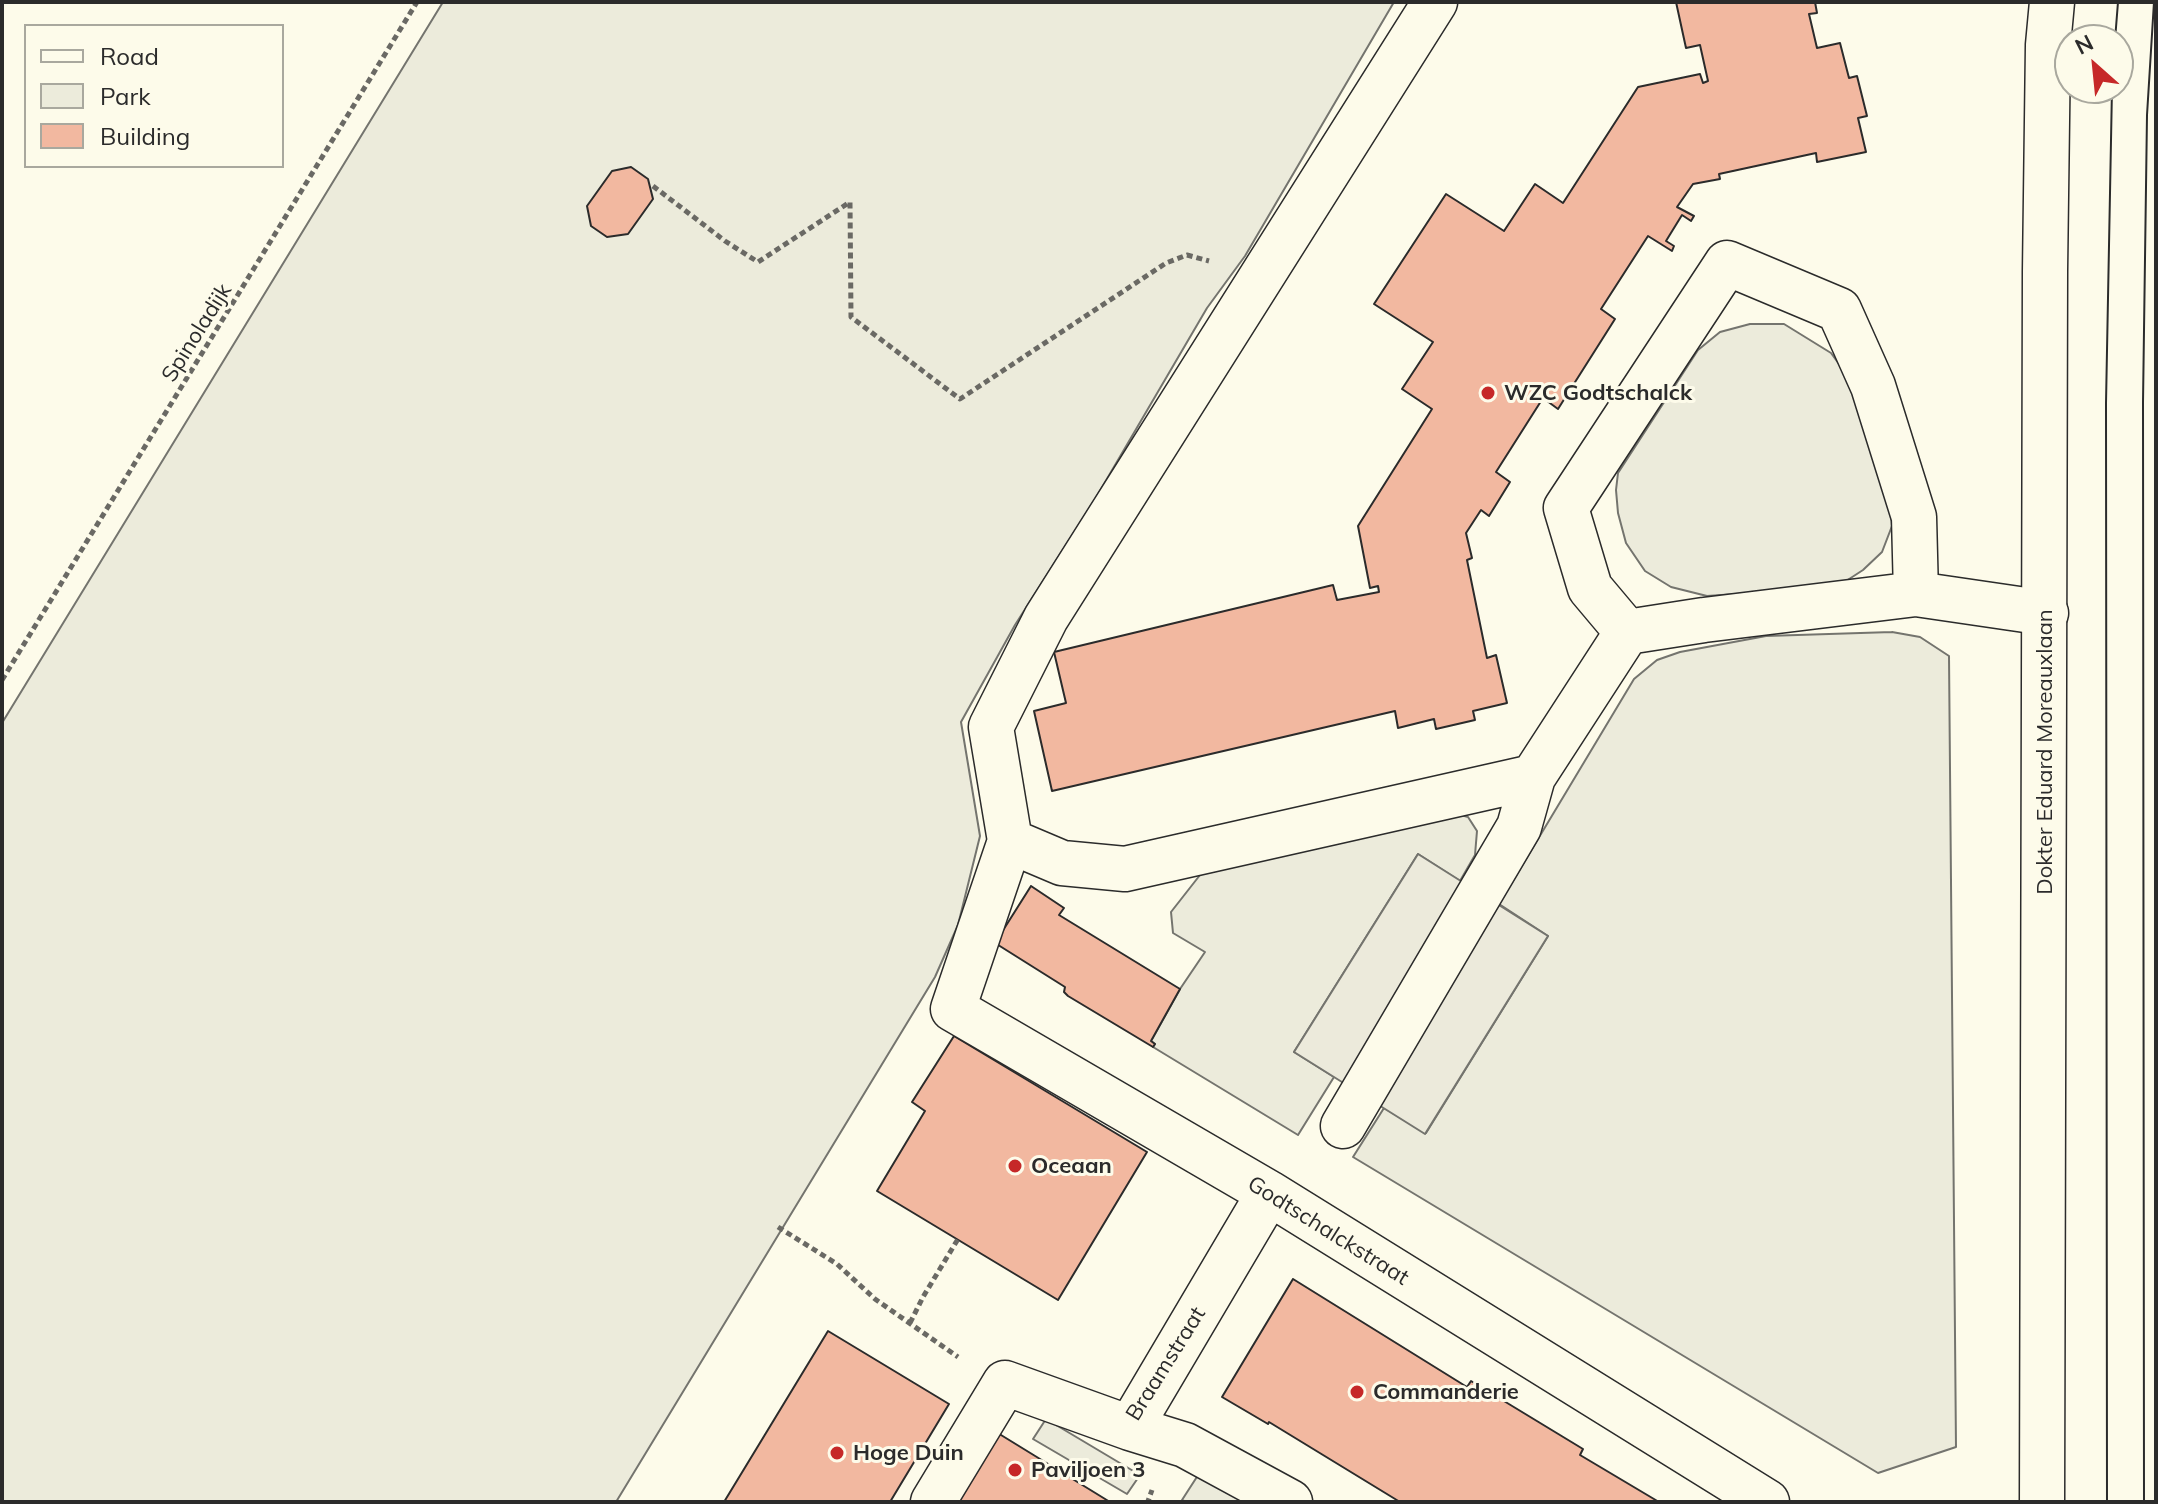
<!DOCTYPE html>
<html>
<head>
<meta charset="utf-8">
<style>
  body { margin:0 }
  #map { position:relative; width:2158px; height:1504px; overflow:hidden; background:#fdfbea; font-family:Mulish,sans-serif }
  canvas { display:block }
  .frame { position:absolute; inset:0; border:4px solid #2b2b2b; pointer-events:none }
  .legend { position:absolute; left:24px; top:24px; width:260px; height:144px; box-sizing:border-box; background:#fdfbea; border:2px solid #a9a89e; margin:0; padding:10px 14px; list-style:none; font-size:24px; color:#2b2b2b }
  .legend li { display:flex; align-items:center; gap:16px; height:40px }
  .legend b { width:40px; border:2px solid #a9a89e }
  .north { position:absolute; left:2054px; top:24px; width:80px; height:80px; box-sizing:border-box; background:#fdfbea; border:2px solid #a9a89e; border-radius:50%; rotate:333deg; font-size:22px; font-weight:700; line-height:32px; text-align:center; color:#2b2b2b }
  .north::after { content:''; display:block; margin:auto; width:28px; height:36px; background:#c62828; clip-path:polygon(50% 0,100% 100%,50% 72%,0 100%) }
</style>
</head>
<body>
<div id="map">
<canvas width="2158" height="1504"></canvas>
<div class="frame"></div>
<ul class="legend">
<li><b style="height:10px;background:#fdfbea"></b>Road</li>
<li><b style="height:22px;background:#ecebdb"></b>Park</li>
<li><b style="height:22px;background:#f2b8a0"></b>Building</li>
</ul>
<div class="north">N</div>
</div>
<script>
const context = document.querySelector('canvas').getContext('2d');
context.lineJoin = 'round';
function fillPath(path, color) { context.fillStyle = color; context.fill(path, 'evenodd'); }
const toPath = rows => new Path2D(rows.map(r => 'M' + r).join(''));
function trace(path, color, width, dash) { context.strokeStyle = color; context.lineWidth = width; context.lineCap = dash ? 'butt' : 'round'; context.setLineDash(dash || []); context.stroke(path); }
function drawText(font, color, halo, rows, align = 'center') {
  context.font = font + ' Mulish,sans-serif'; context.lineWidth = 6; context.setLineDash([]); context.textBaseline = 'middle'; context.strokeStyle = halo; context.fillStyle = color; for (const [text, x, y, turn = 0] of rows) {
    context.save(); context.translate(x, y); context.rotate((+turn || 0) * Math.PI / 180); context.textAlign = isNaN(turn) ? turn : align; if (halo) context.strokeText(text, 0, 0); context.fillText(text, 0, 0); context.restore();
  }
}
const green = toPath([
  [443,2,1394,2,1245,256,1207,308,1094,501,1015,625,961,722,980,836,958,925,935,977,616,1502,2,1502,2,723,443,2],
  [1750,324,1784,324,1831,353,1847,375,1890,497,1892,526,1882,552,1863,570,1843,583,1808,589,1707,596,1671,587,1645,571,1626,543,1618,513,1616,490,1618,473,1698,350,1720,332,1750,324],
  [1892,632,1920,637,1949,656,1956,1447,1878,1473,1353,1157,1384,1108,1426,1133,1548,936,1499,904,1634,679,1657,660,1680,652,1766,636,1892,632],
  [1450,812,1468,817,1477,831,1475,855,1460,881,1418,854,1294,1052,1334,1077,1298,1135,1153,1047,1155,1044,1151,1041,1180,989,1205,952,1173,933,1171,912,1200,875,1221,864,1450,812],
  [1046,1419,1140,1475,1127,1494,1033,1439,1046,1419],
  [1202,1469,1257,1502,1186,1502,1182,1500,1202,1469]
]);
fillPath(green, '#ecebdb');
trace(green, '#74746e', 2);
const parking = toPath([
  [1418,854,1548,936,1425,1134,1294,1052,1418,854]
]);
fillPath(parking, '#eceadb');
trace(parking, '#74746e', 2);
const building = toPath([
  [1676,2,1815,2,1817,13,1809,14,1817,48,1840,43,1849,78,1857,76,1867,116,1858,118,1866,152,1817,162,1816,153,1719,174,1720,179,1693,184,1677,207,1694,216,1691,221,1682,215,1666,241,1674,246,1672,251,1648,236,1601,309,1615,319,1558,409,1543,398,1496,472,1510,482,1489,516,1481,510,1466,533,1472,558,1467,560,1487,658,1496,655,1507,703,1473,711,1475,720,1436,729,1434,719,1398,728,1395,711,1052,791,1034,711,1066,703,1054,652,1333,585,1337,600,1379,592,1378,586,1370,588,1358,526,1432,409,1402,389,1433,342,1374,304,1446,194,1504,231,1535,184,1563,203,1638,87,1700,74,1703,83,1708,81,1700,45,1686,48,1676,2],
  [631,167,648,179,653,199,628,234,607,237,591,226,587,206,612,171,631,167],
  [1031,886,1064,908,1059,915,1180,989,1151,1041,1155,1044,1153,1047,1068,996,1064,992,1065,987,995,943,1031,886],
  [954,1036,1147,1152,1058,1300,877,1191,925,1111,912,1102,954,1036],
  [1293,1279,1467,1387,1471,1381,1583,1449,1580,1455,1659,1502,1400,1502,1269,1422,1268,1424,1222,1397,1293,1279],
  [828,1331,949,1404,890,1502,724,1502,828,1331],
  [995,1432,1001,1435,1110,1502,954,1502,995,1432]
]);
fillPath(building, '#f2b8a0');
trace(building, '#2b2b2b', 2);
const minor = toPath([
  [1435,2,1046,618,991,727,1010,841,953,1009,1269,1193,1767,1502],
  [1627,632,1590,588,1566,508,1727,263,1839,310,1873,386,1914,517,1916,594],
  [1010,841,1062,863,1125,869,1533,777,1627,632,1704,620,1916,594,2046,613],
  [1343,1126,1519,827,1533,777],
  [1130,1428,1185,1445,1290,1502],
  [933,1502,1005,1383,1130,1428,1269,1193]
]);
const major = toPath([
  [2042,1502,2045,271,2048,45,2052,2]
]);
trace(minor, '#2b2b2b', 47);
trace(major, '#2b2b2b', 47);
trace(toPath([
  [653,186,725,241,758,262,850,202,851,317,960,399,1166,263,1187,255,1209,261],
  [2,680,417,2],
  [778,1227,837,1264,875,1299,958,1357],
  [910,1323,923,1297,958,1239],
  [1151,1502,1148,1501,1152,1490]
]), '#6a6964', 5, [6, 4]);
trace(minor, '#fdfbea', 44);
trace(major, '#fdfbea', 44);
trace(toPath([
  [2115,40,2118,2],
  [2107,1502,2106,403,2112,88],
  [2144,1502,2143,402,2147,115,2154,2]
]), '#2b2b2b', 2);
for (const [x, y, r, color] of [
  [1488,393,8,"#c62828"],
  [1015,1166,8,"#c62828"],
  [1357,1392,8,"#c62828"],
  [837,1453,8,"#c62828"],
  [1015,1470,8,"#c62828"]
]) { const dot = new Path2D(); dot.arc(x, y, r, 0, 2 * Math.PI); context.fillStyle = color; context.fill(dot); trace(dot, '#fdfbea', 3); }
drawText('22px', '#2b2b2b', '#fdfbea', [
  ["Spinoladijk",197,333,-58],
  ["Dokter Eduard Moreauxlaan",2045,752,-90],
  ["Godtschalckstraat",1328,1231,32],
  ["Braamstraat",1166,1364,-58]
]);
drawText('bold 22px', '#2b2b2b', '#fdfbea', [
  ["WZC Godtschalck",1504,393],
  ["Oceaan",1031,1166],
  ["Commanderie",1373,1392],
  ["Hoge Duin",853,1453],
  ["Paviljoen 3",1031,1470]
], 'left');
</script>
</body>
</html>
